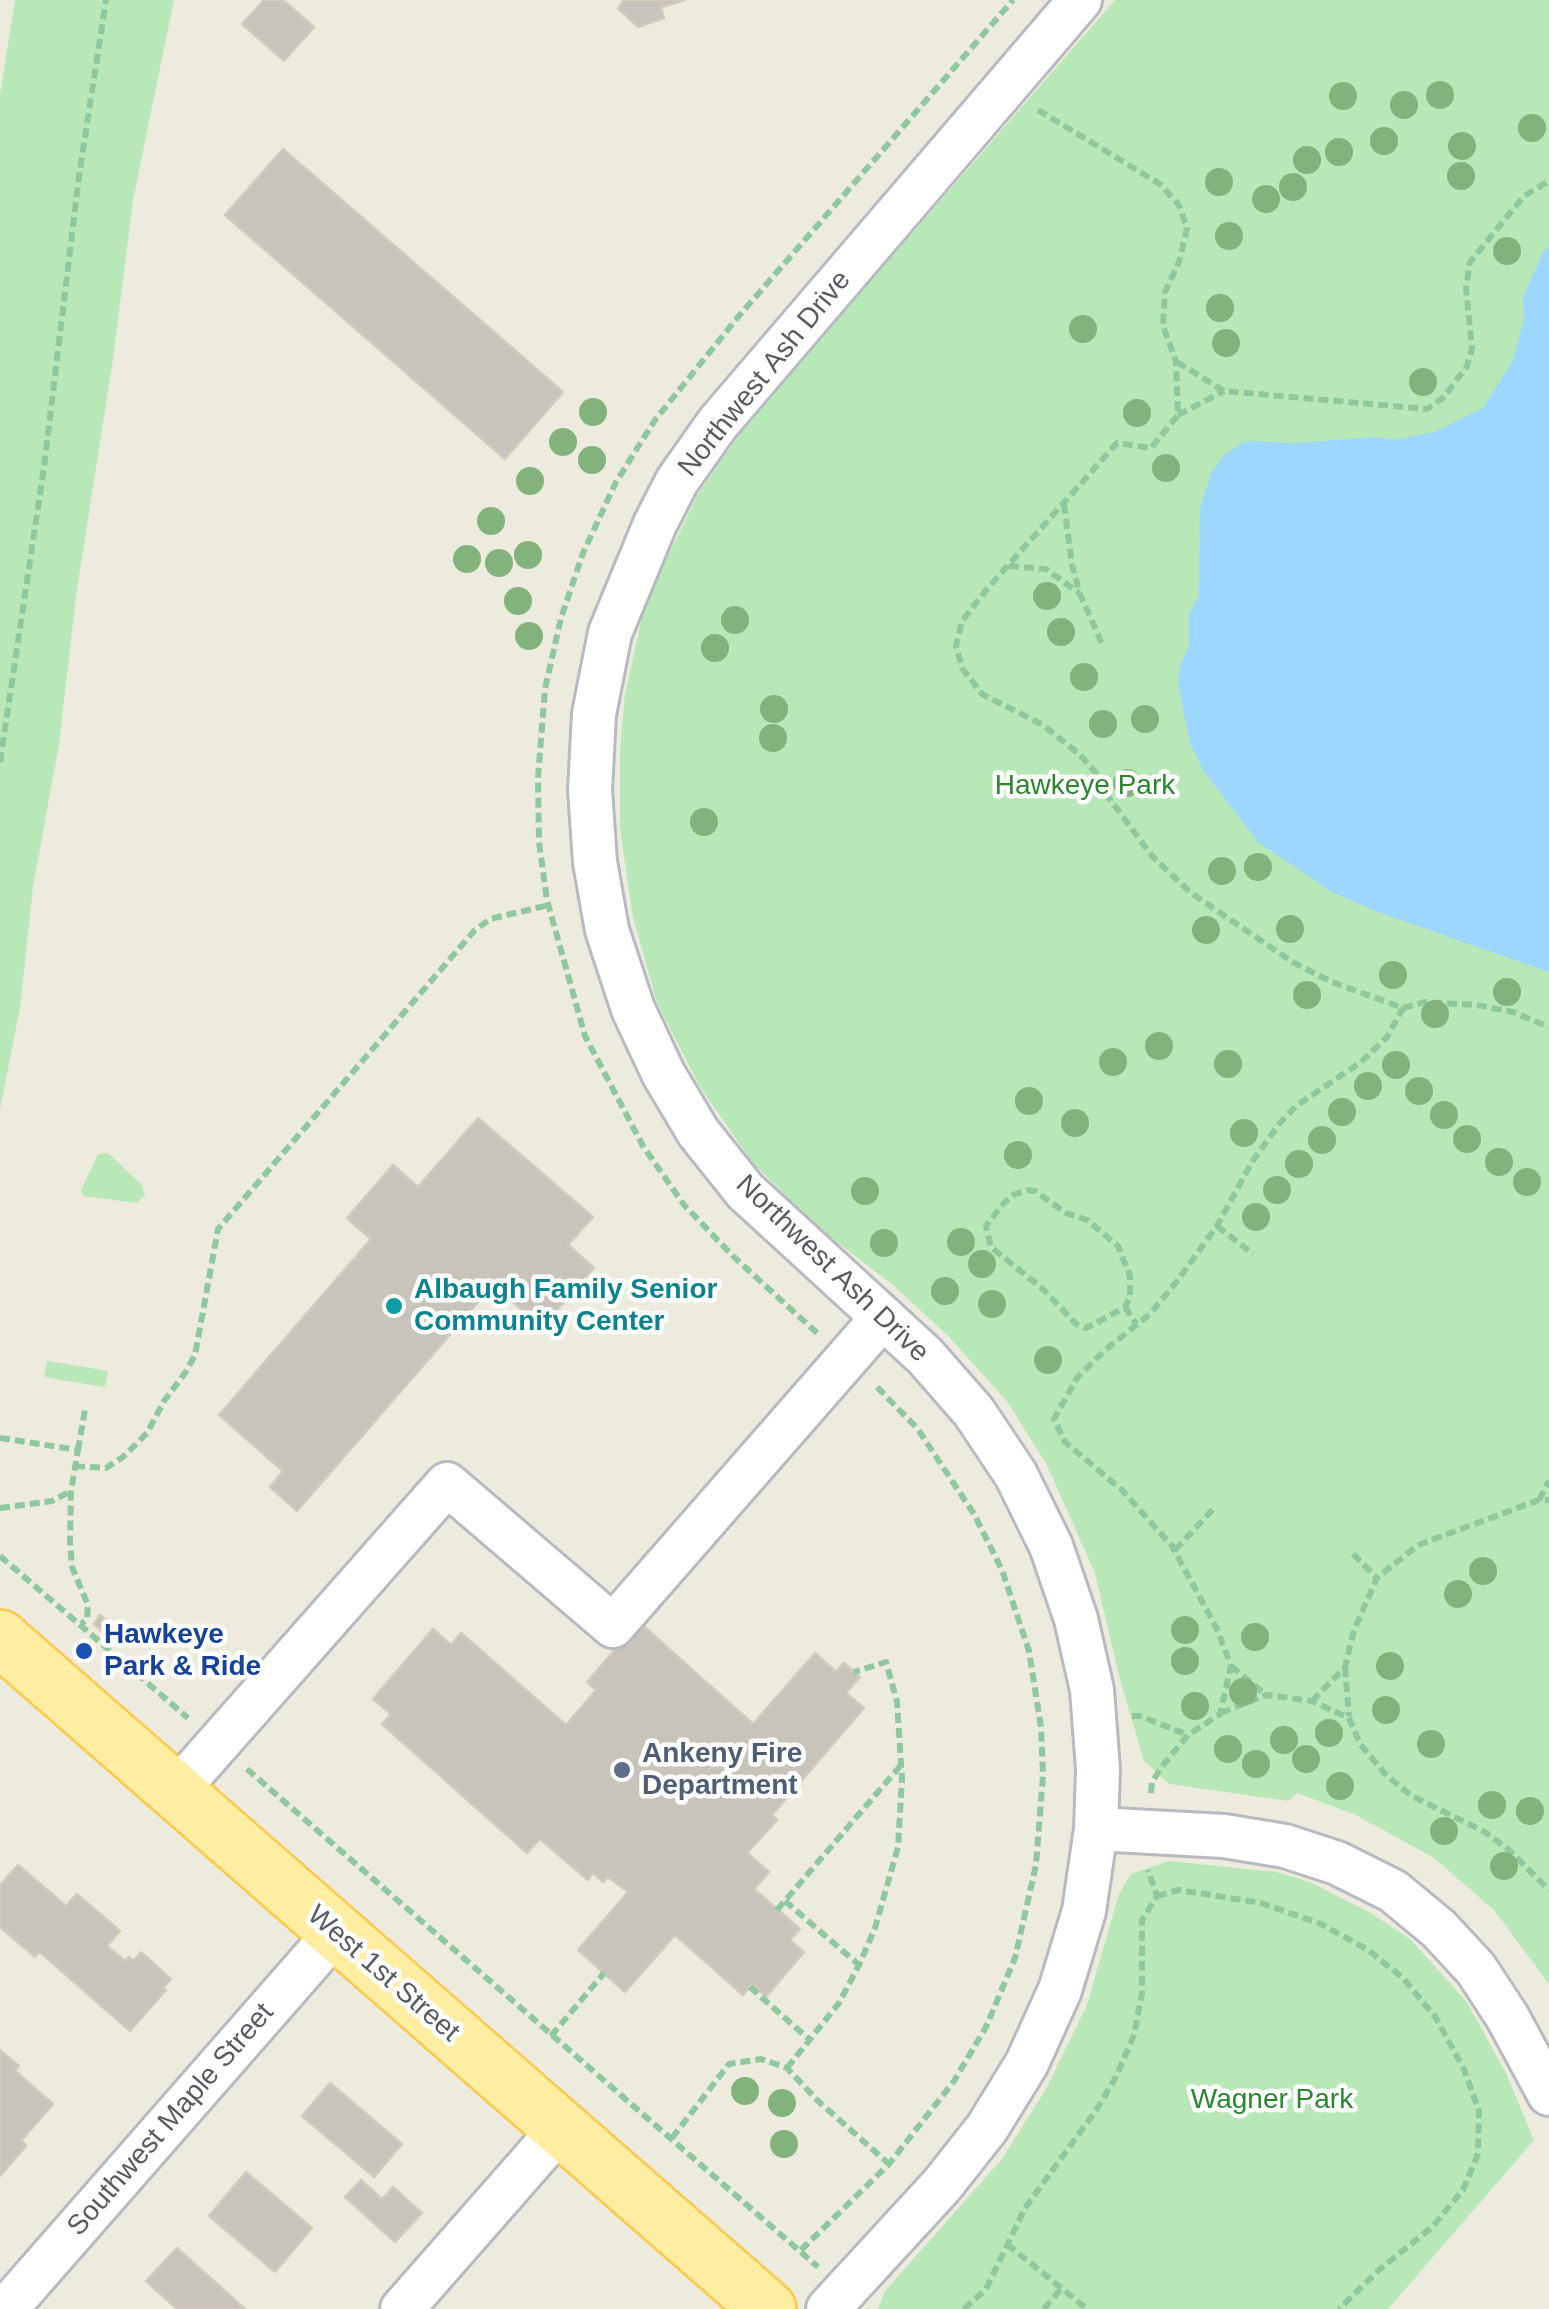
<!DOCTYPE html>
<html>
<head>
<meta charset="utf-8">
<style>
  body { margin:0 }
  canvas { display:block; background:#edeade }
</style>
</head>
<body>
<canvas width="1549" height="2309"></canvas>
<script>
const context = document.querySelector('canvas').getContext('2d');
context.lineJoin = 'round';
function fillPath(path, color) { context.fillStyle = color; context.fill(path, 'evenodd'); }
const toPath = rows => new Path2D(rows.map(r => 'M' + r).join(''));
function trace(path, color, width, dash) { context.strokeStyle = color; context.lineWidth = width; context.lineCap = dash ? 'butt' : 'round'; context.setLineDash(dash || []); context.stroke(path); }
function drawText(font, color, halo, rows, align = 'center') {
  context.font = font + ' Arial,sans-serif'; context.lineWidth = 9; context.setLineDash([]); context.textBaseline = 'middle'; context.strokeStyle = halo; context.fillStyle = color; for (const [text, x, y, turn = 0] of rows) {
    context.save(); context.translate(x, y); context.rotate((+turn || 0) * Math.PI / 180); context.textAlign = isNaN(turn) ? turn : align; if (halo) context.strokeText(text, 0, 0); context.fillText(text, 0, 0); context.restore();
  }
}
fillPath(toPath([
  [15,0,174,0,133,200,113,359,77,589,59,744,33,887,20,1008,0,1109,0,95],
  [1115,0,1549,0,1549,1984,1494,1910,1434,1858,1356,1815,1297,1793,1288,1801,1169,1784,1144,1761,1120,1680,1095,1573,1046,1463,1006,1400,948,1336,893,1285,817,1227,753,1163,700,1087,657,1003,632,913,620,827,620,749,625,695,645,603,698,494,751,418],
  [108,1153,142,1185,145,1195,137,1203,83,1196,81,1190,98,1154],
  [47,1361,108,1371,105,1387,44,1377],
  [1169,1861,1276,1872,1310,1882,1371,1913,1411,1940,1466,2001,1506,2073,1534,2140,1388,2309,878,2309,885,2291,1001,2160,1045,2091,1087,2005,1119,1894,1131,1874]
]), '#b8e8b7');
fillPath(toPath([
  [1549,246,1549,972,1378,912,1332,892,1258,842,1203,770,1190,743,1178,684,1180,666,1189,646,1189,615,1199,595,1200,509,1211,473,1225,454,1246,441,1296,443,1373,437,1396,440,1434,432,1484,407,1512,362,1524,320,1523,298,1543,252]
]), '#9dd6ff');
const building = toPath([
  [264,0,283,0,314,27,284,61,242,24,264,0],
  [624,0,685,0,661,7,664,18,638,27,618,8,624,0],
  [283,149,563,392,505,459,225,215,283,149],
  [478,1118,593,1217,568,1245,594,1268,542,1327,493,1285,297,1511,270,1487,283,1471,219,1415,371,1239,347,1218,393,1165,418,1187,478,1118],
  [100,1615,118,1630,110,1638,94,1624,100,1615],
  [639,1622,753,1724,815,1653,836,1672,844,1663,860,1677,846,1693,864,1708,772,1815,777,1820,747,1853,769,1872,754,1889,800,1929,790,1940,804,1952,766,1997,752,1984,743,1995,675,1935,625,1992,578,1950,628,1892,608,1877,603,1882,593,1873,588,1880,540,1839,527,1853,382,1724,391,1714,373,1699,433,1629,451,1645,461,1633,566,1725,596,1690,587,1682,639,1622],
  [18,1865,66,1906,77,1894,120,1931,107,1946,125,1961,129,1957,133,1961,141,1952,171,1979,163,1988,166,1990,130,2031,40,1952,35,1957,0,1927,0,1885,18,1865],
  [0,2050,19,2066,15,2071,53,2104,21,2141,26,2146,0,2176,0,2050],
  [330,2083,402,2144,374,2177,302,2116,330,2083],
  [246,2172,312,2228,275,2272,209,2216,246,2172],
  [361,2180,382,2199,393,2187,422,2213,395,2242,345,2197,361,2180],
  [177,2248,245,2309,177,2309,146,2281,177,2248]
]);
fillPath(building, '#c8c4bc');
trace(building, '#d2cbbc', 2.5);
const minor = toPath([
  [177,1790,447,1484,613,1626,883,1317],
  [1096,1829,1224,1836,1285,1846,1337,1863,1393,1891,1439,1929,1476,1969,1508,2018,1549,2094],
  [6,2309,336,1932],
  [402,2309,560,2129],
  [828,2309,942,2185,987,2128,1027,2063,1060,1990,1084,1911,1096,1829,1098,1769,1092,1690,1076,1619,1051,1546,1016,1475,974,1412,925,1356,745,1191,698,1132,663,1073,633,1009,607,930,595,862,590,790,594,714,610,633,655,524,677,481,718,423,1080,0]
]);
const major = toPath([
  [0,1638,768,2309]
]);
trace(minor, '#b7bac0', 48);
trace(major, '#ffc746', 60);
trace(toPath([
  [1038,110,1160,184,1179,205,1187,228,1179,262,1165,292,1163,326,1176,361,1178,415,1151,448,1117,443,987,589,962,621,956,646,962,668,982,694,1043,725,1079,754,1096,773,1109,798,1152,856,1191,893,1294,963,1332,982,1403,1008,1425,1002,1476,1005,1513,1012,1549,1027],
  [1177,362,1224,391,1427,409,1444,397,1467,366,1472,349,1466,288,1470,262,1524,196,1549,181],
  [1178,415,1224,391],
  [1064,504,1072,565,1080,594,1103,646],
  [1009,566,1046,569,1079,593],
  [0,762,44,467,79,176,106,0],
  [1027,1190,1035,1191,1066,1213,1087,1220,1118,1246,1130,1276,1130,1297,1125,1307,1094,1324,1086,1328,1076,1324,1044,1290,991,1247,986,1226,1003,1204,1013,1195,1027,1190],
  [1217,1226,1253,1254],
  [1125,1307,1136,1324],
  [817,1333,734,1257,684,1205,643,1146,585,1036,547,900,539,842,538,778,545,689,561,618,583,553,616,482,655,420,738,317,1013,0],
  [0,1438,78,1450,71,1491,70,1542,72,1567,88,1605,87,1619,81,1624],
  [78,1450,85,1410],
  [75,1466,106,1468,123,1457,147,1433,164,1401,185,1373,195,1355,218,1229,474,931,490,919,549,905],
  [1539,1500,1549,1481],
  [0,1508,52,1501,71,1491],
  [1175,1550,1214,1508],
  [1353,1554,1377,1578],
  [0,1556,188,1718],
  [1231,1666,1266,1695],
  [1345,1667,1349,1716],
  [1312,1701,1345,1667,1354,1630,1377,1578,1418,1545,1539,1500,1549,1500],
  [1221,1713,1266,1695,1312,1701,1349,1718,1360,1744,1387,1776,1412,1796,1485,1832,1509,1850,1549,1890],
  [1132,1716,1140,1716,1188,1735],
  [247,1769,818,2267],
  [1151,1793,1152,1782,1164,1764,1188,1735,1220,1714,1231,1666,1217,1629,1172,1546,1122,1490,1065,1442,1054,1419,1077,1378,1104,1351,1150,1314,1178,1280,1217,1226,1252,1162,1279,1124,1296,1106,1361,1062,1387,1037,1403,1008],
  [1157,1896,1179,1890,1261,1903,1321,1924,1368,1950,1403,1978,1436,2018,1464,2069,1479,2111,1478,2154,1463,2190,1432,2227,1379,2270,1339,2309],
  [785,1901,859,1965],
  [777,1910,901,1765],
  [750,1987,811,2041],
  [551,2036,604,1973],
  [787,2068,839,2003,859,1965,875,1928,898,1847,902,1779,897,1702,886,1662,854,1672],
  [672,2138,729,2064,761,2059,787,2068,817,2100,889,2164],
  [1007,2244,1087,2309],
  [801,2250,889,2164,954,2081,986,2027,1015,1958,1036,1865,1043,1775,1041,1727,1029,1651,1002,1570,974,1514,917,1428,875,1385],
  [964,2309,986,2289,1025,2208,1097,2109,1116,2077,1134,2035,1142,1993,1142,1920,1157,1896,1148,1870],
  [1044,2309,1062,2288]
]), '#8fc89e', 6, [10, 5]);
trace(minor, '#fff', 42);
trace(major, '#ffeea2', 55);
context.fillStyle = '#82b37d';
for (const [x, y] of [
  [1440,95],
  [1343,96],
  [1404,105],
  [1532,128],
  [1384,141],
  [1462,146],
  [1339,152],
  [1307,160],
  [1461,176],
  [1219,182],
  [1293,187],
  [1266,199],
  [1229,236],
  [1507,251],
  [1220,308],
  [1083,329],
  [1226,343],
  [1423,382],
  [593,412],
  [1137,413],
  [563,442],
  [592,460],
  [1166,468],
  [530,481],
  [491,521],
  [528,555],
  [467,559],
  [499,563],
  [1047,596],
  [518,601],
  [735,620],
  [1061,632],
  [529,636],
  [715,648],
  [1084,677],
  [774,709],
  [1145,719],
  [1103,724],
  [773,738],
  [1127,783],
  [704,822],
  [1258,867],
  [1222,871],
  [1290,929],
  [1206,930],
  [1393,975],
  [1507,992],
  [1307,995],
  [1435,1014],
  [1159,1046],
  [1113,1062],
  [1228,1064],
  [1396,1065],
  [1368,1086],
  [1419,1091],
  [1029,1101],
  [1342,1112],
  [1444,1115],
  [1075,1123],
  [1244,1133],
  [1467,1139],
  [1322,1140],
  [1018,1155],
  [1499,1162],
  [1299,1164],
  [1527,1182],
  [1277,1190],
  [865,1191],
  [1256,1217],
  [961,1242],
  [884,1243],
  [982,1264],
  [945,1291],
  [992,1304],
  [1048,1360],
  [1483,1571],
  [1458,1594],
  [1185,1630],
  [1255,1637],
  [1185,1661],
  [1390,1666],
  [1243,1692],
  [1195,1706],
  [1386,1710],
  [1329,1733],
  [1284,1740],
  [1431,1744],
  [1228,1749],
  [1306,1759],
  [1256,1764],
  [1340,1786],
  [1492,1805],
  [1530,1811],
  [1444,1831],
  [1504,1866],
  [745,2091],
  [782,2103],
  [784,2144]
]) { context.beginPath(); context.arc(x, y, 14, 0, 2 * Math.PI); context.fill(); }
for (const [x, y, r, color] of [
  [394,1306,10,"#0f9aa8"],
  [84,1651,10,"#1a4fb4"],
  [622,1770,10,"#5c6f8a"]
]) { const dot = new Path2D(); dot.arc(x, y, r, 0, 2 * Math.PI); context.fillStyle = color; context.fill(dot); trace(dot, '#fff', 4); }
drawText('28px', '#585c62', '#fff', [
  ["Northwest Ash Drive",765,374,-51],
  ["Northwest Ash Drive",832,1269,44],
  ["West 1st Street",383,1974,41],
  ["Southwest Maple Street",171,2120,-49]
]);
drawText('28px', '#2b862e', '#fff', [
  ["Hawkeye Park",1085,786],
  ["Wagner Park",1272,2100]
]);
drawText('bold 28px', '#0d838f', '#fff', [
  ["Albaugh Family Senior",414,1290],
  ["Community Center",414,1322]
], 'left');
drawText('bold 28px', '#164399', '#fff', [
  ["Hawkeye",104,1635],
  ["Park & Ride",104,1667]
], 'left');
drawText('bold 28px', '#4e5e75', '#fff', [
  ["Ankeny Fire",642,1754],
  ["Department",642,1786]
], 'left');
</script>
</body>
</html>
